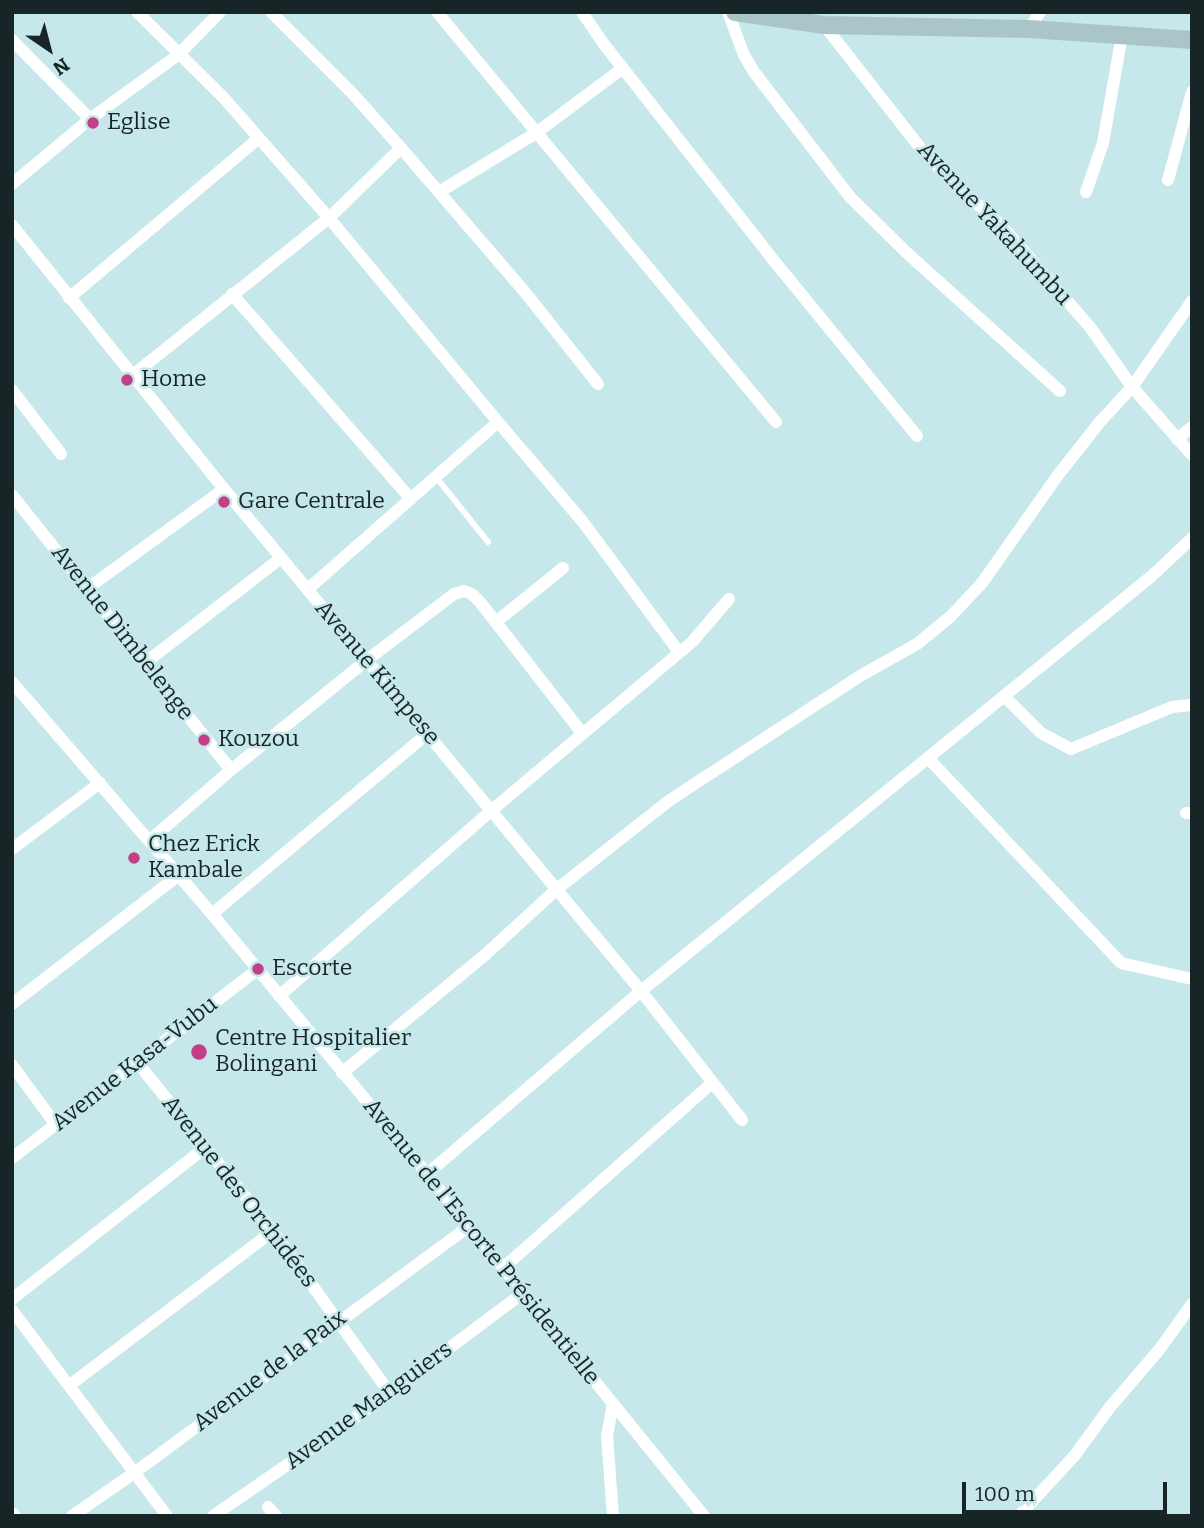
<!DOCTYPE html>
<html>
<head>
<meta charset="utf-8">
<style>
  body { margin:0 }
  #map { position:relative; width:1204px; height:1528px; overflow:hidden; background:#c6e8ea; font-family:Bitter,serif }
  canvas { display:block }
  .frame { position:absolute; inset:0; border:14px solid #182526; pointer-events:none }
  .north { position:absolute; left:14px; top:14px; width:70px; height:70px; -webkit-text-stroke:5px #c6e8ea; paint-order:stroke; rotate:145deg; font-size:19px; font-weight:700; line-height:28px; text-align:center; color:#182526 }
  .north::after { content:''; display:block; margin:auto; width:24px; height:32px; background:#182526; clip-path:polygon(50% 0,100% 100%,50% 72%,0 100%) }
  .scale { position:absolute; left:962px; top:1482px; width:205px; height:32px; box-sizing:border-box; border:4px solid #182526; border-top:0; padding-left:9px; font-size:21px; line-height:24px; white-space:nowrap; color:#182526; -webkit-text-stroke:5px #c6e8ea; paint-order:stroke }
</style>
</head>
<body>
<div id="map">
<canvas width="1204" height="1528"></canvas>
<div class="frame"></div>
<div class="north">N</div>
<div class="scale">100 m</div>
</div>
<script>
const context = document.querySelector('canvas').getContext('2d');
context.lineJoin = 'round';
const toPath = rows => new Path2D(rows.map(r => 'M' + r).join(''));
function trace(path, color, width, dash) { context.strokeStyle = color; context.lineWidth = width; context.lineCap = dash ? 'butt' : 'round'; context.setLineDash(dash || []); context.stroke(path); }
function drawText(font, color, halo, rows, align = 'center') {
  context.font = font + ' Bitter,serif'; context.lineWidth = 5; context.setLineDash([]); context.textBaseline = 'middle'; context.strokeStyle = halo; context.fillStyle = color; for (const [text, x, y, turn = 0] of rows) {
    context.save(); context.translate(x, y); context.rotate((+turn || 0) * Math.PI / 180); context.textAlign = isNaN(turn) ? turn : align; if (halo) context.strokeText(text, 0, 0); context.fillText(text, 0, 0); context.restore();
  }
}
trace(toPath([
  [436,477,488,542]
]), '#fff', 6);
trace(toPath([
  [137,12,223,97,329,218,498,422,583,522,679,652],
  [271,12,352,93,401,148,524,291,598,384],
  [437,12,776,422],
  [582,12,603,43,775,262,917,436],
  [728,12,744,55,754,72,850,197,907,253,1060,391],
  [824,25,922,150,963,194,984,209,1007,232,1090,327,1132,387,1192,455],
  [1029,29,1040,12],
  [12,40,90,119],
  [1168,180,1192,92],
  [12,184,90,119,178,55,220,12],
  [439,192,536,133,623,68],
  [1086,192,1103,143,1122,35],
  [12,225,224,489,641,991,742,1120],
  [232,294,411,499],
  [69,298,259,138],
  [133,375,329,218,401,148],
  [12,390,61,454],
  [1177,439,1192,427],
  [12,495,231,770],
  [88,588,224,489],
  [308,589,498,422],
  [496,622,563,568],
  [145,663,281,558],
  [12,682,212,914,427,1174,704,1516],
  [1004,696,1041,733,1071,749,1172,707,1192,705],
  [928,758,1121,963,1192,979],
  [1186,813,1192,813],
  [149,841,231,770,367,660,454,594,464,591,472,594,480,602,582,733],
  [12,849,100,783],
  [212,914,427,734],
  [279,996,492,810,692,642,729,599],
  [12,1004,179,875],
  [137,1062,273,1231,389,1392],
  [12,1065,56,1125],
  [342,1073,486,954,557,889,670,800,860,676,917,644,950,617,982,583,1058,475,1099,423,1132,387,1192,301],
  [12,1158,257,970],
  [427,1174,641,991,1153,575,1192,538],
  [503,1268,712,1083],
  [12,1299,206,1147],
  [12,1310,167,1516],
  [70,1385,273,1231],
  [613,1404,607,1436,613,1516],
  [268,1507,276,1516],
  [12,1513,15,1516],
  [72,1516,134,1473,468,1227],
  [213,1516,365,1411,523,1293],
  [1019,1516,1075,1455,1110,1407,1159,1350,1192,1304]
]), '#fff', 12);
trace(toPath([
  [735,12,824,25,1029,29,1192,40]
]), '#a9c5c7', 18);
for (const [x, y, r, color] of [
  [93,123,7,"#c34086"],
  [127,380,7,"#c34086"],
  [224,502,7,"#c34086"],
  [204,740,7,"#c34086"],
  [134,858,7,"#c34086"],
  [258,969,7,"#c34086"],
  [199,1052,9,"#c34086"]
]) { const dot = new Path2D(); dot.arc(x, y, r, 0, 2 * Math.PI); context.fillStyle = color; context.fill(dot); trace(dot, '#c6e8ea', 2.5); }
drawText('23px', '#182526', '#c6e8ea', [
  ["Eglise",107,123],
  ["Home",141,380],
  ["Gare Centrale",238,502],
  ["Kouzou",218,740],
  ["Chez Erick",148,845],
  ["Kambale",148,871],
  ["Escorte",272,969],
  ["Centre Hospitalier",215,1039],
  ["Bolingani",215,1065]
], 'left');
drawText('23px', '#182526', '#c6e8ea', [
  ["Avenue Yakahumbu",994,224,47],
  ["Avenue Dimbelenge",122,633,52],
  ["Avenue Kimpese",377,673,50],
  ["Avenue Kasa-Vubu",135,1064,-38],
  ["Avenue des Orchidées",239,1192,52],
  ["Avenue de l'Escorte Présidentielle",481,1242,51],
  ["Avenue de la Paix",270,1371,-37],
  ["Avenue Manguiers",369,1406,-36]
]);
</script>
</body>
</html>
